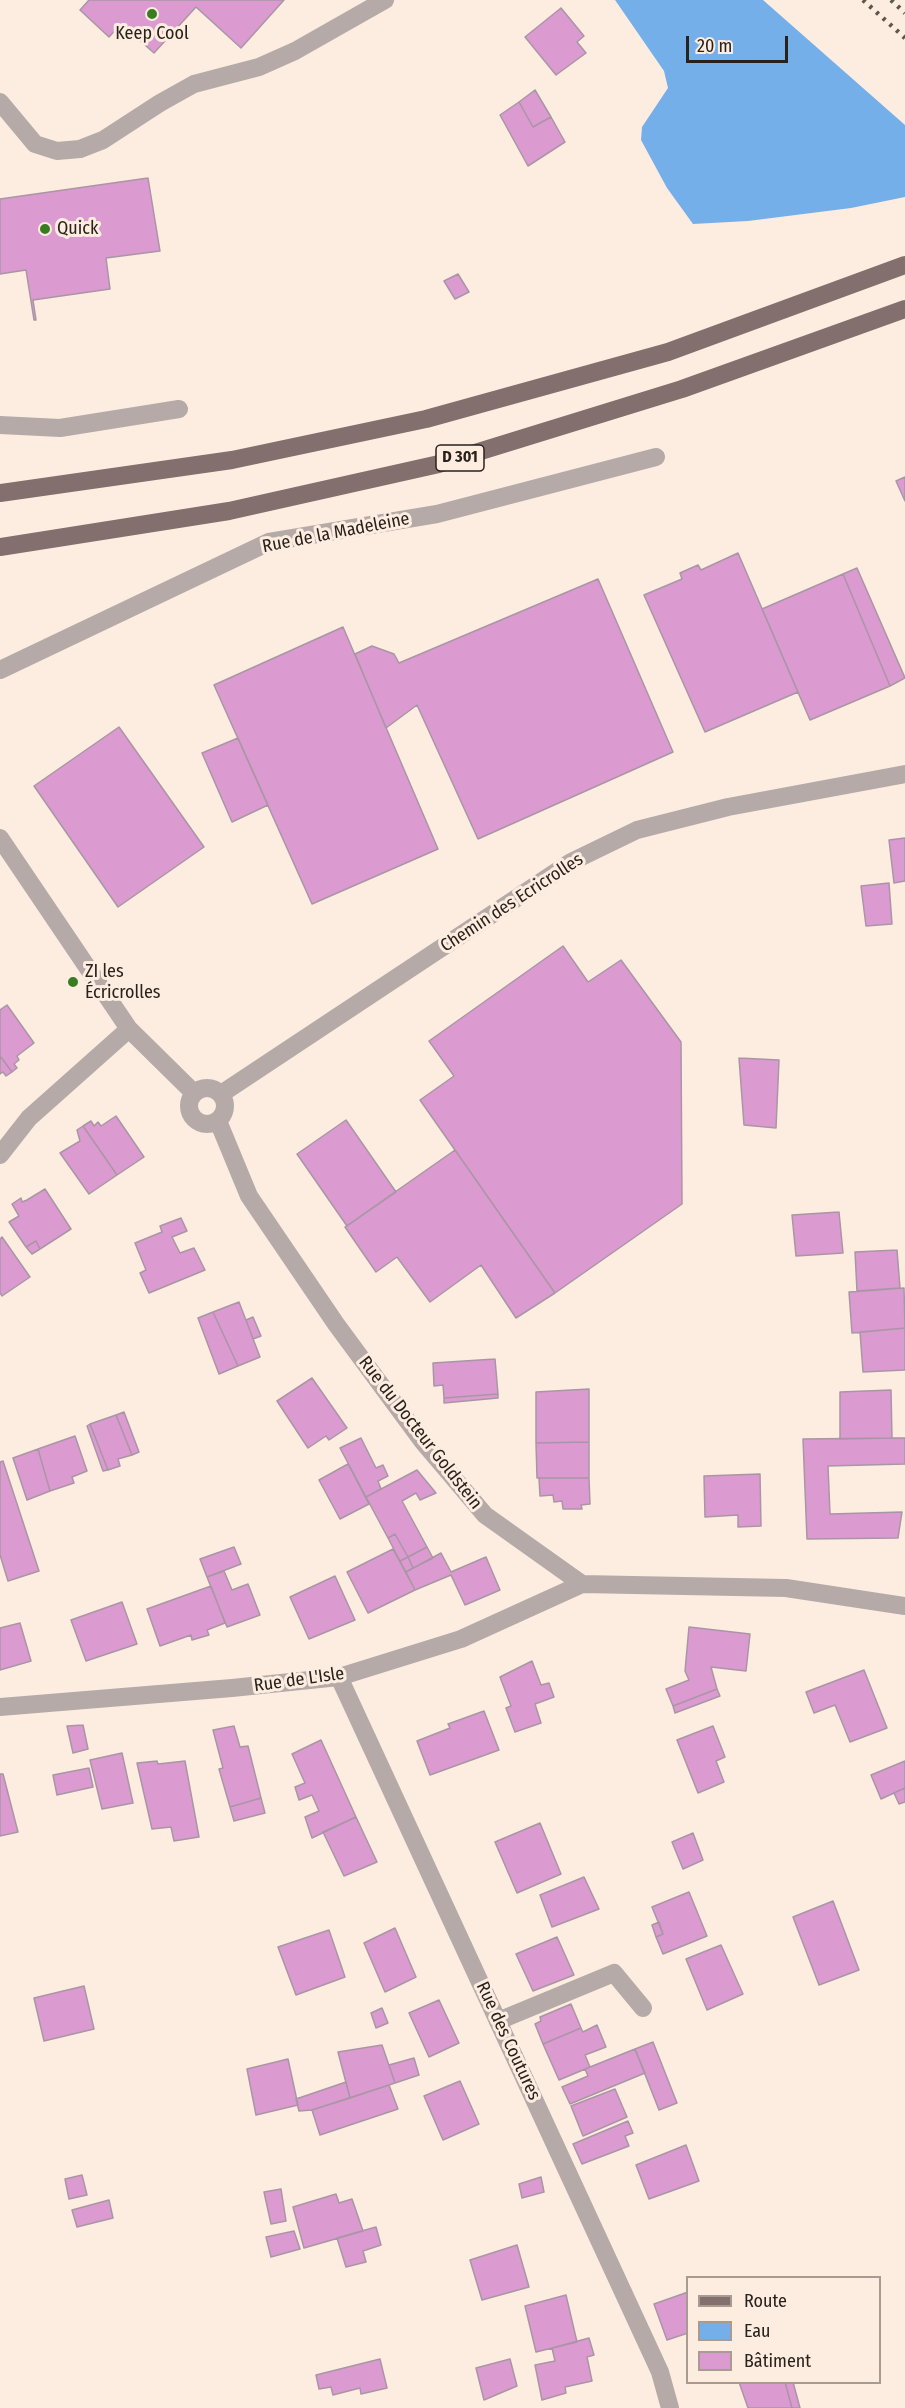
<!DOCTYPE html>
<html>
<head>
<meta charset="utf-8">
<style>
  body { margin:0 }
  #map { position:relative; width:905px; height:2408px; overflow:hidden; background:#fdede0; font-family:"Fira Sans Condensed",sans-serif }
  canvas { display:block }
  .legend { position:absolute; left:686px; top:2276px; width:195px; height:108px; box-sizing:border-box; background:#fdede0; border:2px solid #a89c92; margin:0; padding:8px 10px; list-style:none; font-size:18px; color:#29221c }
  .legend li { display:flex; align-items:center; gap:12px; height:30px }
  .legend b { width:30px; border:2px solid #a89c92 }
  .scale { position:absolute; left:686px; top:36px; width:102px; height:27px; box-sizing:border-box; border:3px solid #29221c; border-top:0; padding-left:8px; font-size:18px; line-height:21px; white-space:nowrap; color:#29221c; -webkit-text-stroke:4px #fdede0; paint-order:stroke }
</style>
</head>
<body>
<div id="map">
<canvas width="905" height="2408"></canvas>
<ul class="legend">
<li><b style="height:8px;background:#836f6d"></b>Route</li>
<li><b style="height:16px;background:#75afe9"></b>Eau</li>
<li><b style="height:16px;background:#db9ad0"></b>Bâtiment</li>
</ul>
<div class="scale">20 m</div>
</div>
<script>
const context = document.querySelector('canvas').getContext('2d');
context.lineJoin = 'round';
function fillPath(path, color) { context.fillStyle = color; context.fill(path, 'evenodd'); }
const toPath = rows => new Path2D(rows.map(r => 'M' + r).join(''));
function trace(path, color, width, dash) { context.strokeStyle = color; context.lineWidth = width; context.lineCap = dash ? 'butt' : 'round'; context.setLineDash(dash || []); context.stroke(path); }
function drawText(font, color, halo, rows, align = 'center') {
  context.font = font + ' "Fira Sans Condensed",sans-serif'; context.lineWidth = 6; context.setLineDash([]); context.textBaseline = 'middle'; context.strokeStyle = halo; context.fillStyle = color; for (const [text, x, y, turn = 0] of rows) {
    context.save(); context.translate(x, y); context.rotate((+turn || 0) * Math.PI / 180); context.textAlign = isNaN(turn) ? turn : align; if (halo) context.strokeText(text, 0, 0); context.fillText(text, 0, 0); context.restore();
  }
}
fillPath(toPath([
  [615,0,763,0,905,125,905,197,851,208,748,221,693,224,667,188,641,140,642,127,668,88,664,71]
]), '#75afe9');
const building = toPath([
  [89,0,284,0,241,48,196,7,154,53,121,24,109,37,80,10,89,0],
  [561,8,584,36,577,42,586,53,556,75,525,37,561,8],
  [535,90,551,117,533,127,519,102,535,90],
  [519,102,533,127,551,117,565,142,528,166,500,115,519,102],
  [148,178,160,251,106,258,110,289,33,300,36,320,34,320,26,270,0,274,0,199,148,178],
  [458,274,469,292,455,299,444,281,458,274],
  [905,477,905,501,896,481,905,477],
  [738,553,798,692,705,732,644,595,682,579,680,573,698,565,701,570,738,553],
  [857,568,905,678,890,686,843,574,857,568],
  [843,574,890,686,810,720,762,609,843,574],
  [598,579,673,752,478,839,417,705,386,728,355,654,372,646,394,654,399,663,598,579],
  [343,627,438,849,312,904,214,685,343,627],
  [119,727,204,847,118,907,34,786,119,727],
  [238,738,268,805,232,822,202,753,238,738],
  [905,838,905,881,894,883,889,840,905,838],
  [889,883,892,924,866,926,861,886,889,883],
  [563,946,588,982,621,960,681,1042,682,1204,555,1293,420,1100,454,1076,429,1041,563,946],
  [7,1005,34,1043,17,1056,19,1060,14,1064,17,1068,12,1072,0,1056,0,1010,7,1005],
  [0,1056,12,1072,6,1076,3,1072,0,1074,0,1056],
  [739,1058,779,1060,776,1128,744,1125,739,1058],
  [116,1116,144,1157,117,1175,83,1126,91,1121,94,1126,98,1122,101,1126,116,1116],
  [346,1120,396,1192,347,1226,297,1154,346,1120],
  [83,1126,117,1175,89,1194,60,1153,80,1141,77,1130,83,1126],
  [455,1150,555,1293,516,1318,481,1265,430,1302,397,1257,376,1272,345,1227,455,1150],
  [45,1189,71,1229,40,1249,36,1241,26,1247,9,1222,19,1216,12,1204,21,1198,22,1202,27,1200,45,1189],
  [839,1212,843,1253,796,1256,792,1215,839,1212],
  [181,1218,187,1231,172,1237,180,1253,194,1248,205,1270,149,1293,140,1273,146,1270,135,1243,162,1232,160,1226,181,1218],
  [2,1237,30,1277,2,1296,0,1293,0,1239,2,1237],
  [36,1241,40,1249,32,1254,26,1247,36,1241],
  [897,1250,900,1288,857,1291,855,1252,897,1250],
  [904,1288,905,1328,852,1333,849,1292,904,1288],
  [239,1302,260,1357,238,1366,213,1312,239,1302],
  [213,1312,238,1366,219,1374,198,1318,213,1312],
  [253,1317,261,1336,253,1339,246,1320,253,1317],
  [905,1328,905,1370,863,1372,860,1332,905,1328],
  [495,1359,498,1394,444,1398,443,1385,434,1386,433,1363,495,1359],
  [312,1378,347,1428,329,1440,326,1436,308,1448,277,1401,312,1378],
  [589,1389,589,1442,536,1443,536,1392,589,1389],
  [891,1390,892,1438,840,1439,840,1392,891,1390],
  [498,1394,498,1398,444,1403,444,1398,498,1394],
  [124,1412,139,1452,132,1455,116,1415,124,1412],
  [116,1415,132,1455,118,1459,120,1466,108,1470,90,1424,116,1415],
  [90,1424,108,1470,103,1471,87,1426,90,1424],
  [75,1436,87,1471,72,1477,74,1483,50,1491,38,1449,75,1436],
  [361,1438,376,1468,383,1465,388,1476,378,1481,381,1489,366,1497,340,1448,361,1438],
  [892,1438,905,1438,905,1464,828,1466,830,1514,902,1512,898,1538,807,1539,803,1439,892,1438],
  [589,1442,589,1478,537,1478,536,1443,589,1442],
  [38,1449,50,1491,27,1500,13,1458,38,1449],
  [3,1461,39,1571,8,1581,0,1555,0,1462,3,1461],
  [348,1464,369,1504,340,1519,319,1480,348,1464],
  [417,1470,436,1493,420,1500,416,1493,402,1501,427,1547,408,1557,395,1534,388,1538,366,1497,417,1470],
  [760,1474,761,1526,738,1527,738,1515,705,1517,704,1476,760,1474],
  [539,1478,589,1478,590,1504,581,1505,582,1509,563,1509,562,1501,554,1502,553,1495,540,1496,539,1478],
  [395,1534,408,1557,400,1561,388,1538,395,1534],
  [234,1547,241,1564,207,1577,200,1559,234,1547],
  [427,1547,433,1558,413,1568,408,1557,427,1547],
  [393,1549,415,1590,368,1613,347,1572,393,1549],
  [441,1553,451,1572,486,1557,500,1590,465,1605,451,1575,415,1590,406,1572,441,1553],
  [408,1557,413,1568,406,1572,400,1561,408,1557],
  [224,1571,232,1590,248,1584,260,1615,227,1627,207,1577,224,1571],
  [335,1576,355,1620,309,1639,290,1597,335,1576],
  [211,1586,225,1623,207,1630,209,1635,192,1640,191,1635,160,1646,147,1609,211,1586],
  [122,1602,137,1644,86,1661,71,1620,122,1602],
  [20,1623,31,1661,0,1670,0,1628,20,1623],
  [689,1627,750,1634,746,1671,711,1667,717,1689,673,1706,666,1689,689,1680,685,1671,689,1627],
  [532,1661,541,1685,549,1683,554,1697,535,1704,541,1723,515,1732,506,1708,511,1706,500,1677,532,1661],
  [864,1670,887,1728,850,1742,835,1705,814,1713,806,1692,864,1670],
  [717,1689,720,1696,675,1713,673,1706,717,1689],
  [484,1711,499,1750,430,1775,417,1741,450,1728,448,1724,484,1711],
  [83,1725,88,1749,73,1753,67,1726,83,1725],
  [234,1726,240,1747,248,1746,261,1798,230,1807,219,1769,223,1768,213,1730,234,1726],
  [713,1726,725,1757,716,1761,724,1782,698,1793,677,1740,713,1726],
  [321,1740,356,1817,312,1838,305,1817,319,1811,312,1795,299,1800,295,1787,305,1783,292,1754,321,1740],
  [122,1753,133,1803,102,1809,90,1760,122,1753],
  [157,1761,158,1764,185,1761,199,1837,174,1841,171,1827,152,1829,137,1763,157,1761],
  [905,1761,905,1788,881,1799,871,1775,905,1761],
  [89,1768,93,1787,57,1795,53,1775,89,1768],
  [0,1774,3,1774,18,1832,0,1836,0,1774],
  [905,1788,905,1802,899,1804,894,1793,905,1788],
  [261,1798,265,1813,234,1821,230,1807,261,1798],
  [356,1817,377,1862,344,1876,323,1832,356,1817],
  [540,1823,561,1874,517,1893,495,1842,540,1823],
  [693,1833,703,1860,683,1869,672,1842,693,1833],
  [584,1877,599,1909,552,1927,540,1895,584,1877],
  [689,1892,707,1936,663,1954,656,1937,663,1934,652,1907,689,1892],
  [833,1901,859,1970,819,1985,793,1917,833,1901],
  [659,1922,663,1934,656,1937,652,1925,659,1922],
  [395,1928,416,1977,385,1992,364,1943,395,1928],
  [329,1930,345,1977,296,1995,278,1947,329,1930],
  [557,1937,574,1975,533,1991,516,1954,557,1937],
  [721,1945,743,1994,707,2010,686,1959,721,1945],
  [84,1986,94,2029,44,2041,34,1998,84,1986],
  [439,2000,459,2043,429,2057,409,2013,439,2000],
  [571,2004,581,2028,543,2044,535,2024,541,2021,540,2017,571,2004],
  [382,2008,388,2023,376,2028,371,2013,382,2008],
  [597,2025,606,2047,585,2055,590,2067,559,2080,543,2044,581,2028,583,2032,597,2025],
  [653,2042,677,2103,659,2110,635,2049,653,2042],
  [382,2045,395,2083,350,2098,338,2052,382,2045],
  [635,2049,645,2073,570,2104,562,2087,588,2076,585,2069,635,2049],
  [414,2058,419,2075,395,2083,389,2065,414,2058],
  [288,2059,298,2105,256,2115,247,2069,288,2059],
  [460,2081,479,2124,443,2140,424,2096,460,2081],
  [346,2082,350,2098,312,2110,299,2111,296,2099,346,2082],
  [389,2085,398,2109,320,2135,312,2110,389,2085],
  [615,2089,627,2117,583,2136,571,2106,615,2089],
  [628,2121,633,2133,625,2136,629,2146,582,2164,573,2144,628,2121],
  [686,2145,699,2181,649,2199,636,2165,686,2145],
  [82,2175,87,2195,69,2199,65,2179,82,2175],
  [541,2177,544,2192,522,2198,519,2184,541,2177],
  [281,2189,286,2221,271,2224,264,2192,281,2189],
  [336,2194,339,2203,352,2199,363,2231,304,2248,293,2207,336,2194],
  [109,2200,113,2218,77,2227,72,2210,109,2200],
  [376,2227,381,2245,363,2251,366,2262,346,2267,337,2238,376,2227],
  [294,2231,300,2249,271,2257,266,2237,294,2231],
  [517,2245,529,2287,482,2300,470,2260,517,2245],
  [688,2292,688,2333,667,2340,654,2304,688,2292],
  [566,2295,577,2342,536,2352,525,2306,566,2295],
  [589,2338,594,2355,587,2357,592,2381,565,2387,566,2393,542,2400,535,2365,555,2361,552,2348,589,2338],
  [380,2359,387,2388,361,2394,360,2388,333,2395,331,2387,319,2389,316,2375,380,2359],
  [510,2359,517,2386,484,2400,476,2368,510,2359],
  [739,2382,785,2382,792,2408,748,2408,739,2382],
  [785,2382,793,2382,800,2408,792,2408,785,2382]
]);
fillPath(building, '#db9ad0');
trace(building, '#a996a5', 1.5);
trace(toPath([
  [0,102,35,144,57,151,80,149,103,140,160,103,194,84,259,67,295,51,385,0],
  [0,425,60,428,179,409],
  [498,2021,614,1973,643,2008]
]), '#b5aaa8', 18);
trace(toPath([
  [0,670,269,542,437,514,656,457],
  [0,838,129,1029,194,1093],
  '189 1106a18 18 0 1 1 36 0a18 18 0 1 1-36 0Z',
  [221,1094,571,862,637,830,728,807,905,774],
  [218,1121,249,1196,336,1324,423,1442,485,1515,582,1584,786,1588,905,1606],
  [0,1155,29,1118,129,1029],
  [339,1677,660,2372,670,2408],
  [0,1707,232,1688,339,1677,461,1639,582,1584]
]), '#b5aaa8', 18);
trace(toPath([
  [0,493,232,460,426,419,668,352,905,265],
  [0,547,229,511,439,464,682,389,905,309]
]), '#836f6d', 18);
trace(toPath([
  [863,0,905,38],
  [891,0,905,13]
]), '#5e554d', 4.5, [3, 6]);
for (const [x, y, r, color] of [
  [152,14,6,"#387d21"],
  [45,229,6,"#387d21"],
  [73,982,6,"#387d21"]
]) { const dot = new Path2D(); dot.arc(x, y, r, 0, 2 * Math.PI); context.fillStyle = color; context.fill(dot); trace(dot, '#fdede0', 2); }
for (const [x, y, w] of [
  [460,458,48]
]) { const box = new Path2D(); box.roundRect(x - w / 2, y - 13, w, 26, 4.5); context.fillStyle = '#fdede0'; context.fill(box); trace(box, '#29221c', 1.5); }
drawText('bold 16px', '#29221c', null, [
  ["D 301",460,458]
]);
drawText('18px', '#29221c', '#fdede0', [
  ["Keep Cool",152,34,"center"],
  ["Quick",57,229],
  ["ZI les",85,972],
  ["Écricrolles",85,993]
], 'left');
drawText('18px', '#29221c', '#fdede0', [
  ["Rue de la Madeleine",336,533,-11],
  ["Chemin des Ecricrolles",512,903,-33],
  ["Rue du Docteur Goldstein",420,1433,52],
  ["Rue de L'Isle",299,1680,-8],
  ["Rue des Coutures",508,2041,65]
]);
</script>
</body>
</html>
